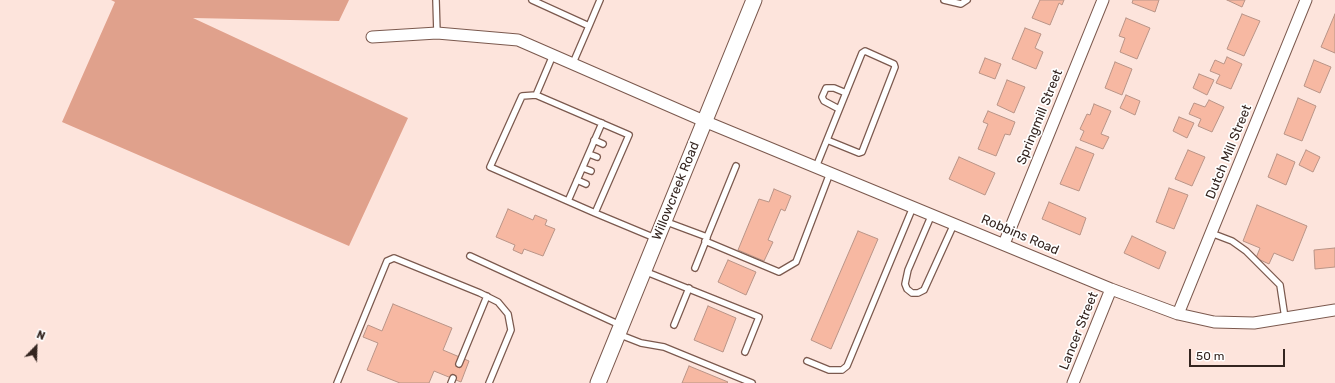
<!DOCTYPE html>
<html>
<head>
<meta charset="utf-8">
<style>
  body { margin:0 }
  #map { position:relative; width:1335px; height:383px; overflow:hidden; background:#fde4dc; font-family:Rubik,sans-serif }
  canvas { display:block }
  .north { position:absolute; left:16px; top:327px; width:40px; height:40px; -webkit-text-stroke:3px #fff; paint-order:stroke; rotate:23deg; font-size:11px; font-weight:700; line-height:16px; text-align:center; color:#342520 }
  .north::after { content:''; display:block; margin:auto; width:14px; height:18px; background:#342520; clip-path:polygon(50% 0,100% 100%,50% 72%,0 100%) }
  .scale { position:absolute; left:1189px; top:349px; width:96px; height:18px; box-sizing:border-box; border:2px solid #342520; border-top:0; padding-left:5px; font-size:12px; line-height:14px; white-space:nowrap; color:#342520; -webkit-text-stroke:3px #fff; paint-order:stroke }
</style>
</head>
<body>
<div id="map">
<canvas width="1335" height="383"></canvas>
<div class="north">N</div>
<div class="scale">50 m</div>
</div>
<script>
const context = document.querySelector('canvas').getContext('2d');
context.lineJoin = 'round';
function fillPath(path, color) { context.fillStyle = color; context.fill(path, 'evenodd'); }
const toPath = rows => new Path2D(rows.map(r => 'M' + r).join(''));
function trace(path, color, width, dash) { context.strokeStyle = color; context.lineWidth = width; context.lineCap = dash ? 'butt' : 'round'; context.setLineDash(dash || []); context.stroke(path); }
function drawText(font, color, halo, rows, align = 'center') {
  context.font = font + ' Rubik,sans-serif'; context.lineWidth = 3.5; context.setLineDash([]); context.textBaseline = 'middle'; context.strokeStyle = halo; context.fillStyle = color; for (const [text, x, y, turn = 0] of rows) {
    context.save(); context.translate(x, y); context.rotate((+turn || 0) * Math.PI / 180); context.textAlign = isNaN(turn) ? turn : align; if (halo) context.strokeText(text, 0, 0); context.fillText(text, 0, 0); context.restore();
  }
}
fillPath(toPath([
  [111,0,349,0,339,21,193,18,408,118,349,246,62,122,115,2]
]), '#e0a18c');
const building = toPath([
  [1040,0,1064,0,1062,5,1059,3,1050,25,1032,18,1040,0],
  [1133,0,1159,0,1155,12,1132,3,1133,0],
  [1227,0,1245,0,1242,7,1227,0],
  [1242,14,1260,21,1244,56,1227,49,1242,14],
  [1335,14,1335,53,1321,47,1335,14],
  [1126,18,1150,28,1137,59,1120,52,1125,38,1119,36,1126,18],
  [1025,28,1041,34,1035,48,1043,52,1036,69,1012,59,1025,28],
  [1227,57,1242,64,1231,89,1216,83,1220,75,1210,71,1215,60,1224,64,1227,57],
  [985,58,1001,64,995,79,979,73,985,58],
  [1314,60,1331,67,1320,93,1304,86,1314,60],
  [1115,62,1132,69,1122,95,1105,88,1115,62],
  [1199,74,1214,80,1207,95,1193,88,1199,74],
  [1007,80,1025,87,1014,113,997,105,1007,80],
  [1126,95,1140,101,1135,115,1120,108,1126,95],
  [1298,98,1316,106,1302,141,1284,134,1298,98],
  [1209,100,1224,107,1212,132,1198,126,1201,119,1189,114,1194,103,1205,107,1209,100],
  [1094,104,1111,111,1101,134,1109,137,1103,149,1080,140,1084,131,1080,129,1087,114,1090,115,1094,104],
  [988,111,1015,122,1010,135,1005,134,996,156,978,149,988,124,983,122,988,111],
  [1179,117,1194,123,1187,138,1173,131,1179,117],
  [1076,147,1094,154,1079,191,1060,184,1076,147],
  [1188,150,1205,157,1192,186,1175,179,1188,150],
  [1306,150,1320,157,1313,172,1299,165,1306,150],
  [1277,154,1295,162,1286,185,1268,177,1277,154],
  [959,157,995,173,985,195,949,179,959,157],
  [1169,188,1188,195,1174,229,1156,222,1169,188],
  [774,189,791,196,785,211,781,209,768,240,773,242,764,261,738,250,759,199,769,202,774,189],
  [1049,202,1086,218,1080,235,1042,219,1049,202],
  [1257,205,1307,226,1293,261,1274,253,1269,264,1256,258,1260,248,1243,241,1257,205],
  [508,209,533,220,535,215,547,220,545,225,555,229,543,256,524,249,522,254,513,250,515,245,496,237,508,209],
  [858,231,878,239,831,349,811,340,858,231],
  [1132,236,1166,252,1159,269,1124,253,1132,236],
  [1335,248,1335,267,1315,269,1314,250,1335,248],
  [728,260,756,272,746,295,718,282,728,260],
  [393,304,452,328,443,350,469,361,461,382,434,371,429,383,400,383,367,370,378,343,363,337,368,325,382,331,393,304],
  [708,306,736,318,723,352,694,340,708,306],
  [689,366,728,382,727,383,682,383,689,366]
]);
fillPath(building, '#f7b8a2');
trace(building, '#b99487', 1);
const lane = toPath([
  [436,0,437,33],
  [532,0,589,26,600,0],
  [944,0,961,4,967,0],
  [553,55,536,95,629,135,595,213,655,238],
  [573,63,589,26],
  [536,95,522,96,490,167,595,213],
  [839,109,824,101,822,97,826,88,834,88,846,93],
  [594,140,603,144],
  [589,154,597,157],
  [816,167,862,53,865,51,894,64,895,67,862,152,859,153,827,140],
  [583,168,591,171],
  [577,180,586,184],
  [568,201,602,123],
  [932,214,908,270,905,284,907,289,912,293,918,293,924,290,954,224],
  [664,221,707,237,736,166],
  [1211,233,1232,241,1246,251,1280,285,1285,318],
  [705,241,779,272,796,262,830,173],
  [470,256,620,325],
  [695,268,707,238],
  [644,271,759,317,745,352],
  [674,325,689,288],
  [618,334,641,343,664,347,752,383],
  [807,361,829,370,842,370,847,366,913,207],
  [459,364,487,296],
  [337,383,387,261,394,258,480,293,498,302,508,314,511,330,489,383],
  [451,383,453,378]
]);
const street = toPath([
  [372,37,437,33,518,40,704,121,1111,289,1178,314,1214,322,1254,323,1335,310],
  [1004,244,1103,0],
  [1178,314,1306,0],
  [1073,383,1111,289]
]);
const secondary = toPath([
  [598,383,754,0]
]);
trace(lane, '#7b594e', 8);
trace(street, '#7b594e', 13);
trace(secondary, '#7b594e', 17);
trace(lane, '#fff', 5.5);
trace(street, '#fff', 11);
trace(secondary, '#fff', 15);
drawText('13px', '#342520', '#fff', [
  ["Springmill Street",1040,117,-68],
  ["Dutch Mill Street",1229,152,-68],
  ["Willowcreek Road",676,191,-68],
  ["Robbins Road",1020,235,23],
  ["Lancer Street",1079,331,-68]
]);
</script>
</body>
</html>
